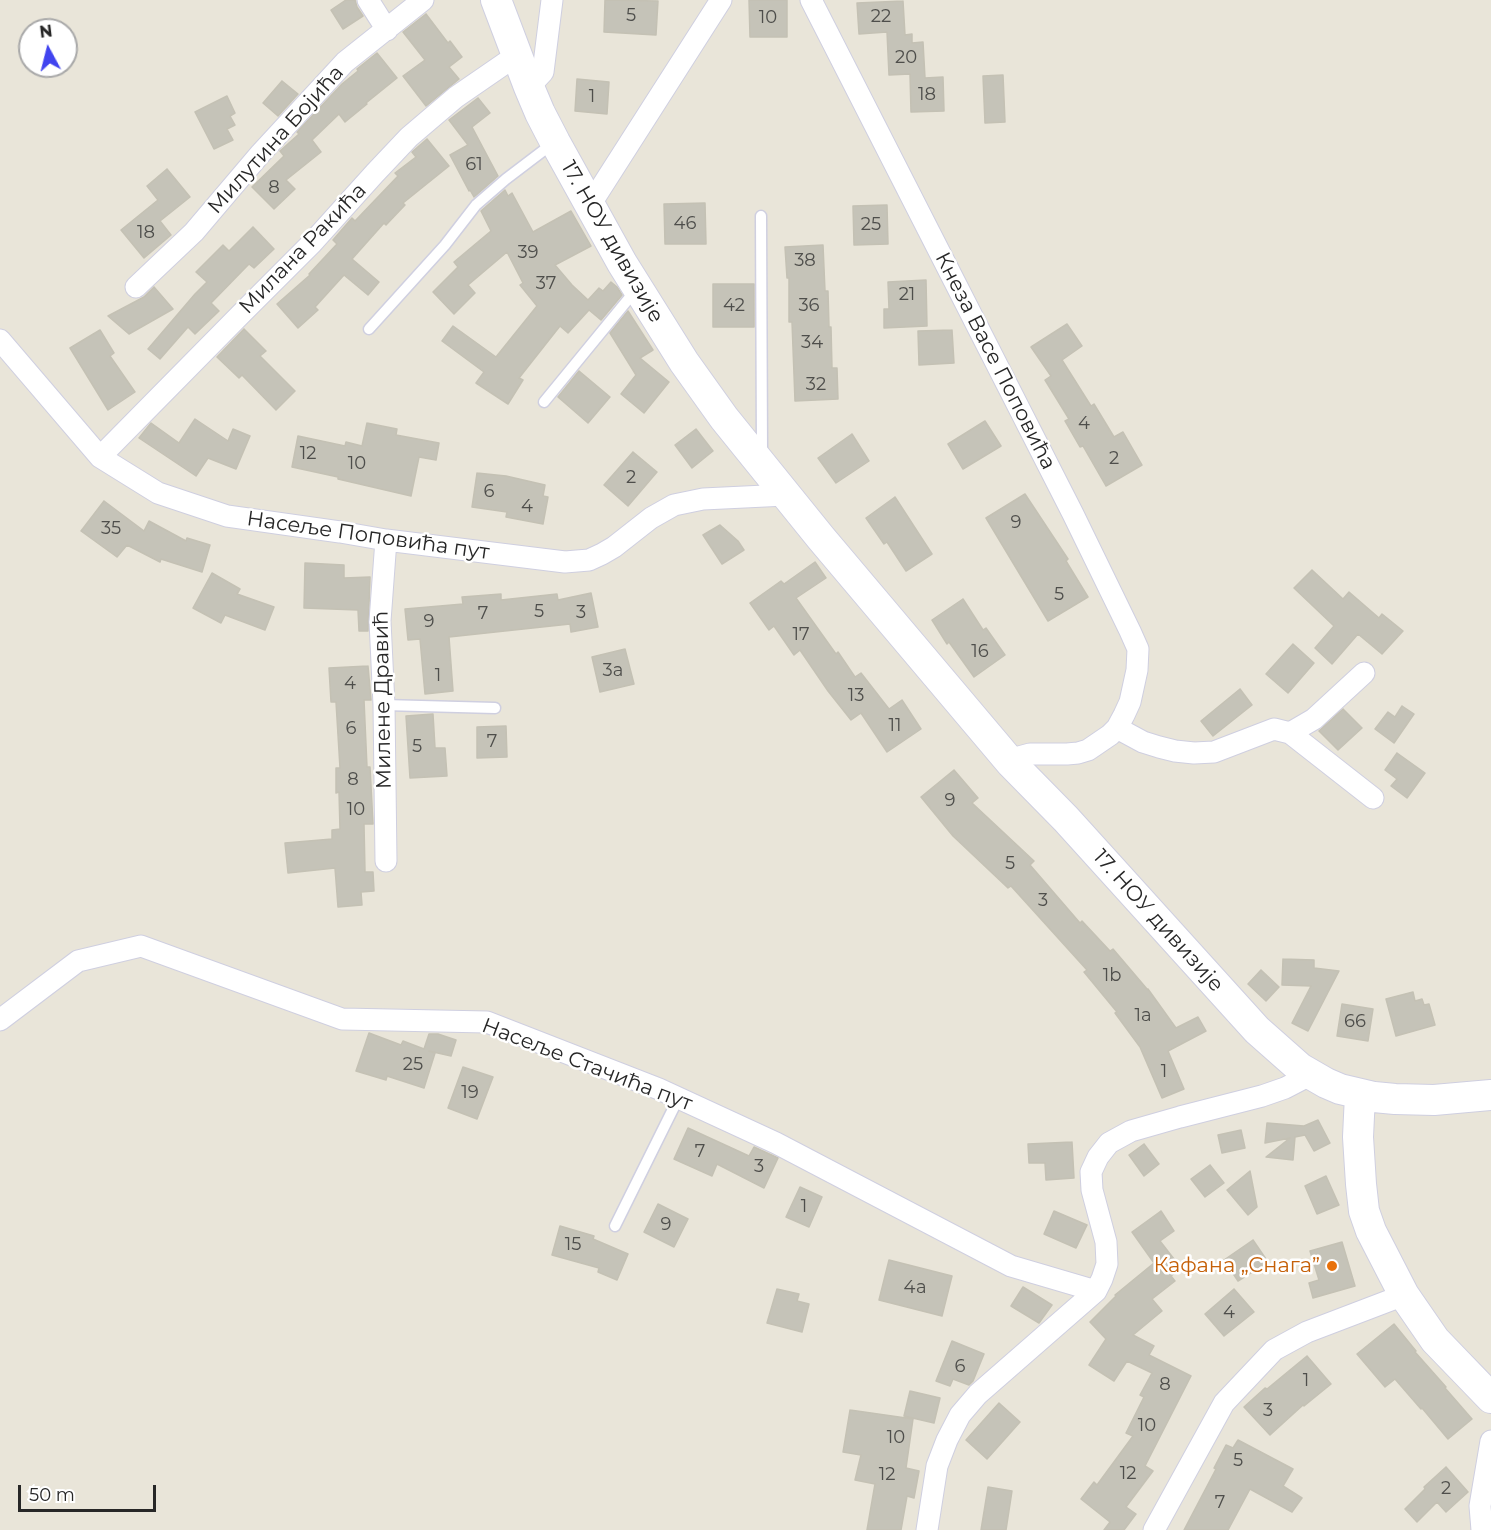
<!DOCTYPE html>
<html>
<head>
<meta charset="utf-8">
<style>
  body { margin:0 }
  #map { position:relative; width:1491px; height:1530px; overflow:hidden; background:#e9e5d9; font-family:Montserrat,sans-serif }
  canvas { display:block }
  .north { position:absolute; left:18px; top:18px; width:60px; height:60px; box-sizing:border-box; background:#fff; border:2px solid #a9a9a9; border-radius:50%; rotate:353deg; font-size:16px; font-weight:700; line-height:24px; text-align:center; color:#272727 }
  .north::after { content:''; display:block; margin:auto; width:21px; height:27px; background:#4144ef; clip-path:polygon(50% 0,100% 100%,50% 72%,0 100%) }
  .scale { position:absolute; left:18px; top:1485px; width:138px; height:27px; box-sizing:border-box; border:3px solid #272727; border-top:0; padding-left:8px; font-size:18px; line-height:21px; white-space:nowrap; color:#272727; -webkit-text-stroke:4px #fff; paint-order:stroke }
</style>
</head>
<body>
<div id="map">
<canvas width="1491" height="1530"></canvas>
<div class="north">N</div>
<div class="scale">50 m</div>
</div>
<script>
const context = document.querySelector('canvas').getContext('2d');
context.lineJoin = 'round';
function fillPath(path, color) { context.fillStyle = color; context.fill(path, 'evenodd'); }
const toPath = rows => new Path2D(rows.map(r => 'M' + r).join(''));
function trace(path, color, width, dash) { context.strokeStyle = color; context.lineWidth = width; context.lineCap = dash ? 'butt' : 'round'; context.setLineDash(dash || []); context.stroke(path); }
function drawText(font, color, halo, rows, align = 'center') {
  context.font = font + ' Montserrat,sans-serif'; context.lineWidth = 5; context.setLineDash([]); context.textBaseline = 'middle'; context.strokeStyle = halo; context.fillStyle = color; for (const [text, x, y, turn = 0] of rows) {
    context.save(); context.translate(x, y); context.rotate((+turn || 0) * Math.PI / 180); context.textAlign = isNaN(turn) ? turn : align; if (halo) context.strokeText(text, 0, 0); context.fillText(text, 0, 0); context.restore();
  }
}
const building = toPath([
  [346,0,355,0,357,7,363,16,343,29,331,10,346,0],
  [605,0,658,1,656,35,604,32,605,0],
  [749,0,787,0,787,37,750,37,749,0],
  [903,1,905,35,912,34,912,43,923,42,925,78,943,77,944,111,911,112,910,74,889,75,887,32,859,34,857,3,903,1],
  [426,14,448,43,450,41,462,57,449,67,459,79,426,106,403,76,425,60,403,32,426,14],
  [377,53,397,78,366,103,367,104,345,122,339,114,312,140,321,152,286,180,295,189,274,209,252,187,284,156,280,151,299,134,297,132,342,84,358,71,357,69,377,53],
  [1003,75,1005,122,985,123,983,76,1003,75],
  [577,79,609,82,607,114,575,111,577,79],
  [282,81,298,94,278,116,263,103,282,81],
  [227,96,235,113,230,116,235,125,227,129,233,140,214,149,195,112,227,96],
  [478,98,490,113,472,127,498,176,474,197,470,190,469,191,450,155,468,145,449,120,478,98],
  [427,139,449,166,403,203,405,205,386,225,384,223,352,259,379,282,368,295,344,275,315,307,318,310,298,328,277,304,310,275,309,274,337,244,333,240,352,218,355,221,398,176,395,173,416,157,412,152,427,139],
  [167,169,190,197,160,221,171,235,144,258,121,230,158,200,147,186,167,169],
  [505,190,508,196,512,193,533,232,571,211,591,246,555,265,572,285,588,300,599,288,603,291,611,282,617,287,622,295,601,320,589,310,568,333,560,326,519,378,523,380,508,404,476,383,484,372,442,341,453,326,496,357,537,306,520,285,523,283,507,252,468,285,475,293,454,314,433,292,458,267,454,262,491,231,481,211,505,190],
  [705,203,706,244,665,244,664,204,705,203],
  [887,205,888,244,854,245,853,206,887,205],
  [253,227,274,249,254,268,249,264,211,303,219,311,195,334,188,327,160,359,148,349,195,294,207,282,196,272,223,245,229,251,253,227],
  [823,245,825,291,828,291,829,327,831,327,832,368,837,368,838,399,795,401,792,322,789,322,789,278,787,278,785,247,823,245],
  [926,280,927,326,884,328,884,309,889,309,888,282,926,280],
  [713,284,754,284,754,327,713,327,713,284],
  [154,287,173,309,129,334,108,316,144,297,154,287],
  [628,311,653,350,640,358,669,382,644,413,621,394,636,375,610,333,628,311],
  [1067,324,1082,346,1062,360,1091,406,1094,404,1114,437,1123,432,1142,465,1106,486,1083,446,1080,447,1065,421,1069,419,1045,380,1051,376,1031,347,1067,324],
  [244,329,266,351,260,356,295,391,276,410,242,375,239,378,217,357,244,329],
  [100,330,114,353,110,356,135,392,108,410,70,348,100,330],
  [952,330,954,363,919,365,918,331,952,330],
  [579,371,610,397,588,423,558,397,579,371],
  [195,419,228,441,233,429,250,436,236,469,208,458,196,476,139,438,151,423,179,443,195,419],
  [985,421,1001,446,963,469,948,444,985,421],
  [367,423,397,429,396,435,439,443,436,460,419,457,411,496,338,479,338,477,292,467,298,436,345,446,346,442,362,446,367,423],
  [696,429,713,451,692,468,675,445,696,429],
  [852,434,869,461,836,483,818,458,852,434],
  [633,452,657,472,628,506,604,485,633,452],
  [477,473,506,476,545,485,543,496,548,497,543,524,506,517,507,512,472,507,477,473],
  [1025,494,1068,559,1066,561,1088,597,1048,621,986,518,1025,494],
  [895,497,932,554,906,571,887,542,884,544,866,518,895,497],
  [104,501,144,531,149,521,186,541,187,538,210,545,202,572,161,559,160,562,127,545,117,557,81,531,104,501],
  [720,525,738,541,744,550,722,564,703,535,720,525],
  [815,562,826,578,796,598,836,654,838,652,855,677,861,673,889,709,902,700,921,729,887,752,861,713,851,720,828,691,800,650,794,655,774,626,769,630,750,603,781,581,784,584,815,562],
  [305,563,344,565,344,578,370,577,368,631,359,631,358,610,304,608,305,563],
  [1312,570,1343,599,1349,592,1379,618,1382,614,1403,631,1382,654,1358,634,1332,664,1315,648,1334,626,1294,588,1312,570],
  [212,573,240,589,237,594,274,607,265,630,225,615,221,623,193,608,212,573],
  [591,593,598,627,571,632,570,624,449,637,453,691,425,694,420,639,408,640,405,609,463,604,462,597,501,594,501,600,557,594,558,600,591,593],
  [963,599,983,630,986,628,1005,655,974,677,949,642,947,644,932,620,963,599],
  [1293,644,1314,663,1288,693,1266,674,1293,644],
  [625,649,634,684,600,692,592,657,625,649],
  [368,666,371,700,364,700,367,767,370,767,373,824,364,824,365,872,373,872,374,891,361,892,362,905,338,907,335,868,288,873,285,843,332,839,332,830,340,829,339,792,336,793,336,768,340,768,336,702,331,702,329,668,368,666],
  [1240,689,1252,705,1213,736,1201,721,1240,689],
  [1402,706,1414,714,1394,743,1375,729,1388,712,1395,717,1402,706],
  [1343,709,1362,728,1338,750,1319,731,1343,709],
  [433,714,435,748,445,748,447,776,410,778,406,716,433,714],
  [506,726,507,757,477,758,477,727,506,726],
  [1397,753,1425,773,1407,798,1391,786,1397,779,1385,770,1397,753],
  [954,770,978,798,972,803,1034,861,1030,865,1080,923,1082,921,1110,951,1113,949,1147,989,1148,989,1176,1028,1198,1017,1206,1031,1168,1051,1184,1089,1162,1098,1140,1047,1115,1013,1117,1012,1084,972,1087,970,1011,886,1008,888,953,836,921,797,954,770],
  [1283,959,1314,960,1314,968,1339,971,1308,1031,1292,1023,1311,986,1282,985,1283,959],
  [1261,970,1279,987,1266,1001,1248,984,1261,970],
  [1413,992,1415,1001,1422,999,1424,1005,1429,1004,1435,1025,1396,1036,1386,999,1413,992],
  [1342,1004,1373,1009,1368,1041,1337,1036,1342,1004],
  [369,1033,401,1045,403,1041,424,1049,429,1034,438,1034,456,1040,451,1056,429,1051,435,1053,424,1088,387,1076,386,1080,356,1071,369,1033],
  [463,1067,493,1077,477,1119,448,1108,463,1067],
  [1318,1120,1330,1143,1314,1151,1305,1135,1295,1137,1293,1160,1266,1157,1290,1138,1265,1143,1267,1123,1304,1126,1318,1120],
  [688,1128,749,1156,754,1147,778,1158,764,1188,717,1164,712,1176,674,1159,688,1128],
  [1241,1130,1245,1148,1222,1153,1218,1135,1241,1130],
  [1072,1142,1074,1178,1046,1180,1045,1163,1029,1163,1028,1144,1072,1142],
  [1144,1144,1159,1164,1144,1176,1129,1155,1144,1144],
  [1210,1165,1224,1183,1205,1197,1191,1179,1210,1165],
  [1250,1171,1257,1207,1248,1215,1227,1190,1250,1171],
  [1326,1176,1339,1205,1317,1214,1305,1186,1326,1176],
  [800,1187,822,1197,809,1227,786,1217,800,1187],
  [658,1204,688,1219,674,1247,644,1232,658,1204],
  [1054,1211,1087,1225,1076,1248,1044,1234,1054,1211],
  [1161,1211,1174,1231,1160,1241,1181,1268,1171,1276,1175,1281,1152,1299,1162,1311,1133,1335,1154,1346,1149,1355,1191,1376,1145,1466,1153,1471,1126,1507,1136,1514,1124,1530,1104,1530,1110,1522,1081,1499,1094,1482,1097,1485,1133,1436,1126,1433,1144,1397,1140,1395,1152,1373,1127,1361,1114,1381,1089,1365,1106,1339,1090,1322,1116,1296,1115,1295,1154,1263,1132,1232,1161,1211],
  [560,1226,594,1236,593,1239,628,1254,617,1280,598,1272,599,1268,552,1255,560,1226],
  [1253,1240,1268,1262,1238,1281,1224,1260,1253,1240],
  [1342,1242,1355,1286,1313,1298,1309,1283,1319,1280,1310,1251,1342,1242],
  [889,1260,952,1276,942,1316,879,1300,889,1260],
  [1023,1287,1052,1305,1039,1323,1011,1306,1023,1287],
  [777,1289,799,1294,797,1301,809,1304,802,1332,767,1323,777,1289],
  [1234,1289,1254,1312,1224,1336,1205,1314,1234,1289],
  [1394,1324,1416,1351,1415,1352,1446,1387,1445,1388,1472,1419,1448,1439,1422,1408,1421,1409,1395,1379,1385,1387,1357,1354,1394,1324],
  [952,1341,984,1354,973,1381,969,1385,953,1379,950,1386,936,1381,952,1341],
  [1307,1356,1331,1384,1304,1406,1303,1405,1270,1435,1244,1407,1265,1388,1267,1389,1307,1356],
  [910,1391,940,1398,934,1423,904,1416,910,1391],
  [999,1403,1020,1422,987,1459,966,1440,999,1403],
  [850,1410,913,1419,906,1468,919,1471,914,1498,907,1496,901,1530,867,1530,875,1484,855,1480,861,1455,843,1452,850,1410],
  [1238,1440,1293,1469,1283,1486,1302,1498,1292,1512,1250,1489,1228,1530,1184,1530,1216,1469,1214,1468,1226,1445,1233,1448,1238,1440],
  [1446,1467,1468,1492,1446,1512,1437,1502,1417,1522,1405,1509,1425,1489,1424,1487,1446,1467],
  [988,1487,1012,1491,1006,1530,981,1530,988,1487]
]);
fillPath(building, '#c5c3b8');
trace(building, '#c4c1b4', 1.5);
const lane = toPath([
  [761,216,762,453],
  [369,329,445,245,476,205,506,179,552,144],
  [544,402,635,291],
  [384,705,495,708],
  [615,1226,678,1099]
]);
const street = toPath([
  [368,0,387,30],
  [811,0,1073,514,1130,631,1138,649,1137,670,1130,702,1124,715,1117,728,1110,735,1088,750,1078,753,1067,754,1030,754,1019,757,1011,763],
  [529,87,543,72,552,0],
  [590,205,721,0],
  [136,287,194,232,261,153,345,62,423,0],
  [0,340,100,457,158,493,227,516,340,532,386,540,565,562,589,560,602,554,614,547,651,518,674,505,703,499,786,495],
  [100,457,240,315,312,243,375,173,409,137,456,97,517,55],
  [1117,728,1143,742,1159,747,1175,751,1194,753,1214,752,1274,729,1290,733,1314,719,1364,673],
  [1290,733,1373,798],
  [386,861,384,705,380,621,386,540],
  [0,1020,78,961,141,946,342,1019,487,1022,659,1089,776,1143,1011,1266,1096,1291],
  [927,1530,937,1466,947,1440,960,1415,978,1394,1096,1291,1102,1279,1107,1264,1106,1242,1092,1190,1091,1172,1098,1157,1109,1143,1131,1131,1180,1117,1262,1096,1285,1088,1310,1075],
  [1154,1530,1224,1403,1274,1350,1307,1332,1404,1295],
  [1482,1530,1480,1506,1491,1441]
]);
const secondary = toPath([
  [496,0,529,87,540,113,555,142,622,263,684,362,724,418,821,538,1011,763,1066,819,1257,1030,1300,1068,1326,1083,1340,1089,1374,1097,1395,1099,1434,1100,1491,1095],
  [1360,1095,1358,1137,1361,1184,1364,1211,1371,1231,1404,1295,1435,1340,1491,1398]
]);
trace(lane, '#cfcfe0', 13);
trace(street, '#cfcfe0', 23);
trace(secondary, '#cfcfe0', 32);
trace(lane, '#fff', 10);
trace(street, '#fff', 21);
trace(secondary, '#fff', 30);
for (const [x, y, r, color] of [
  [1332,1266,6,"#e8710a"]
]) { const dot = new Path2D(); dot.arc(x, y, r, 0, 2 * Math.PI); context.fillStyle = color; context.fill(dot); trace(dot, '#fff', 2); }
drawText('18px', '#4e4e4b', null, [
  ["5",631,16],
  ["22",881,17],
  ["10",768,18],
  ["20",906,58],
  ["18",927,95],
  ["1",592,97],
  ["61",474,165],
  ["8",274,188],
  ["46",685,224],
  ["25",871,225],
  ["18",146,233],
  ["39",528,253],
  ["38",805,261],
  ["37",546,284],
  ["21",907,295],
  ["42",734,306],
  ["36",809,306],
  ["34",812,343],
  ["32",816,385],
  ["4",1084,424],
  ["12",308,454],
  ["2",1114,459],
  ["10",357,464],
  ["2",631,478],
  ["6",489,492],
  ["4",527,507],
  ["9",1016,523],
  ["35",111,529],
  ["5",1059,595],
  ["5",539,612],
  ["3",581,613],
  ["7",483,614],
  ["9",429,622],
  ["17",801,635],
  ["16",980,652],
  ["3a",613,671],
  ["1",438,676],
  ["4",350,684],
  ["13",856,696],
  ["11",895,726],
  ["6",351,729],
  ["7",492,742],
  ["5",417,747],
  ["8",353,780],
  ["9",950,801],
  ["10",356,810],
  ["5",1010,864],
  ["3",1043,901],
  ["1b",1112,976],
  ["1a",1143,1016],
  ["66",1355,1022],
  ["25",413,1065],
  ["1",1164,1072],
  ["19",470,1093],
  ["7",700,1152],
  ["3",759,1167],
  ["1",804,1207],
  ["9",666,1225],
  ["15",573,1245],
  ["4a",915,1288],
  ["4",1229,1313],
  ["6",960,1367],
  ["1",1306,1381],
  ["8",1165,1385],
  ["3",1268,1411],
  ["10",1147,1426],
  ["10",896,1438],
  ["5",1238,1461],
  ["12",1128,1474],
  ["12",887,1475],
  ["2",1446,1489],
  ["7",1220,1503]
]);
drawText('21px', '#272727', '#fff', [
  ["Милутина Бојића",276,140,-48],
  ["17. НОУ дивизије",612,242,60],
  ["Милана Ракића",303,249,-46],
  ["Кнеза Васе Поповића",995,361,63],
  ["Насеље Поповића пут",368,536,8],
  ["Милене Дравић",383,700,-91],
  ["17. НОУ дивизије",1158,921,48],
  ["Насеље Стачића пут",587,1065,21]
]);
drawText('21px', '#c56008', '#fff', [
  ["Кафана „Снага”",1320,1266]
], 'right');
</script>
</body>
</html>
